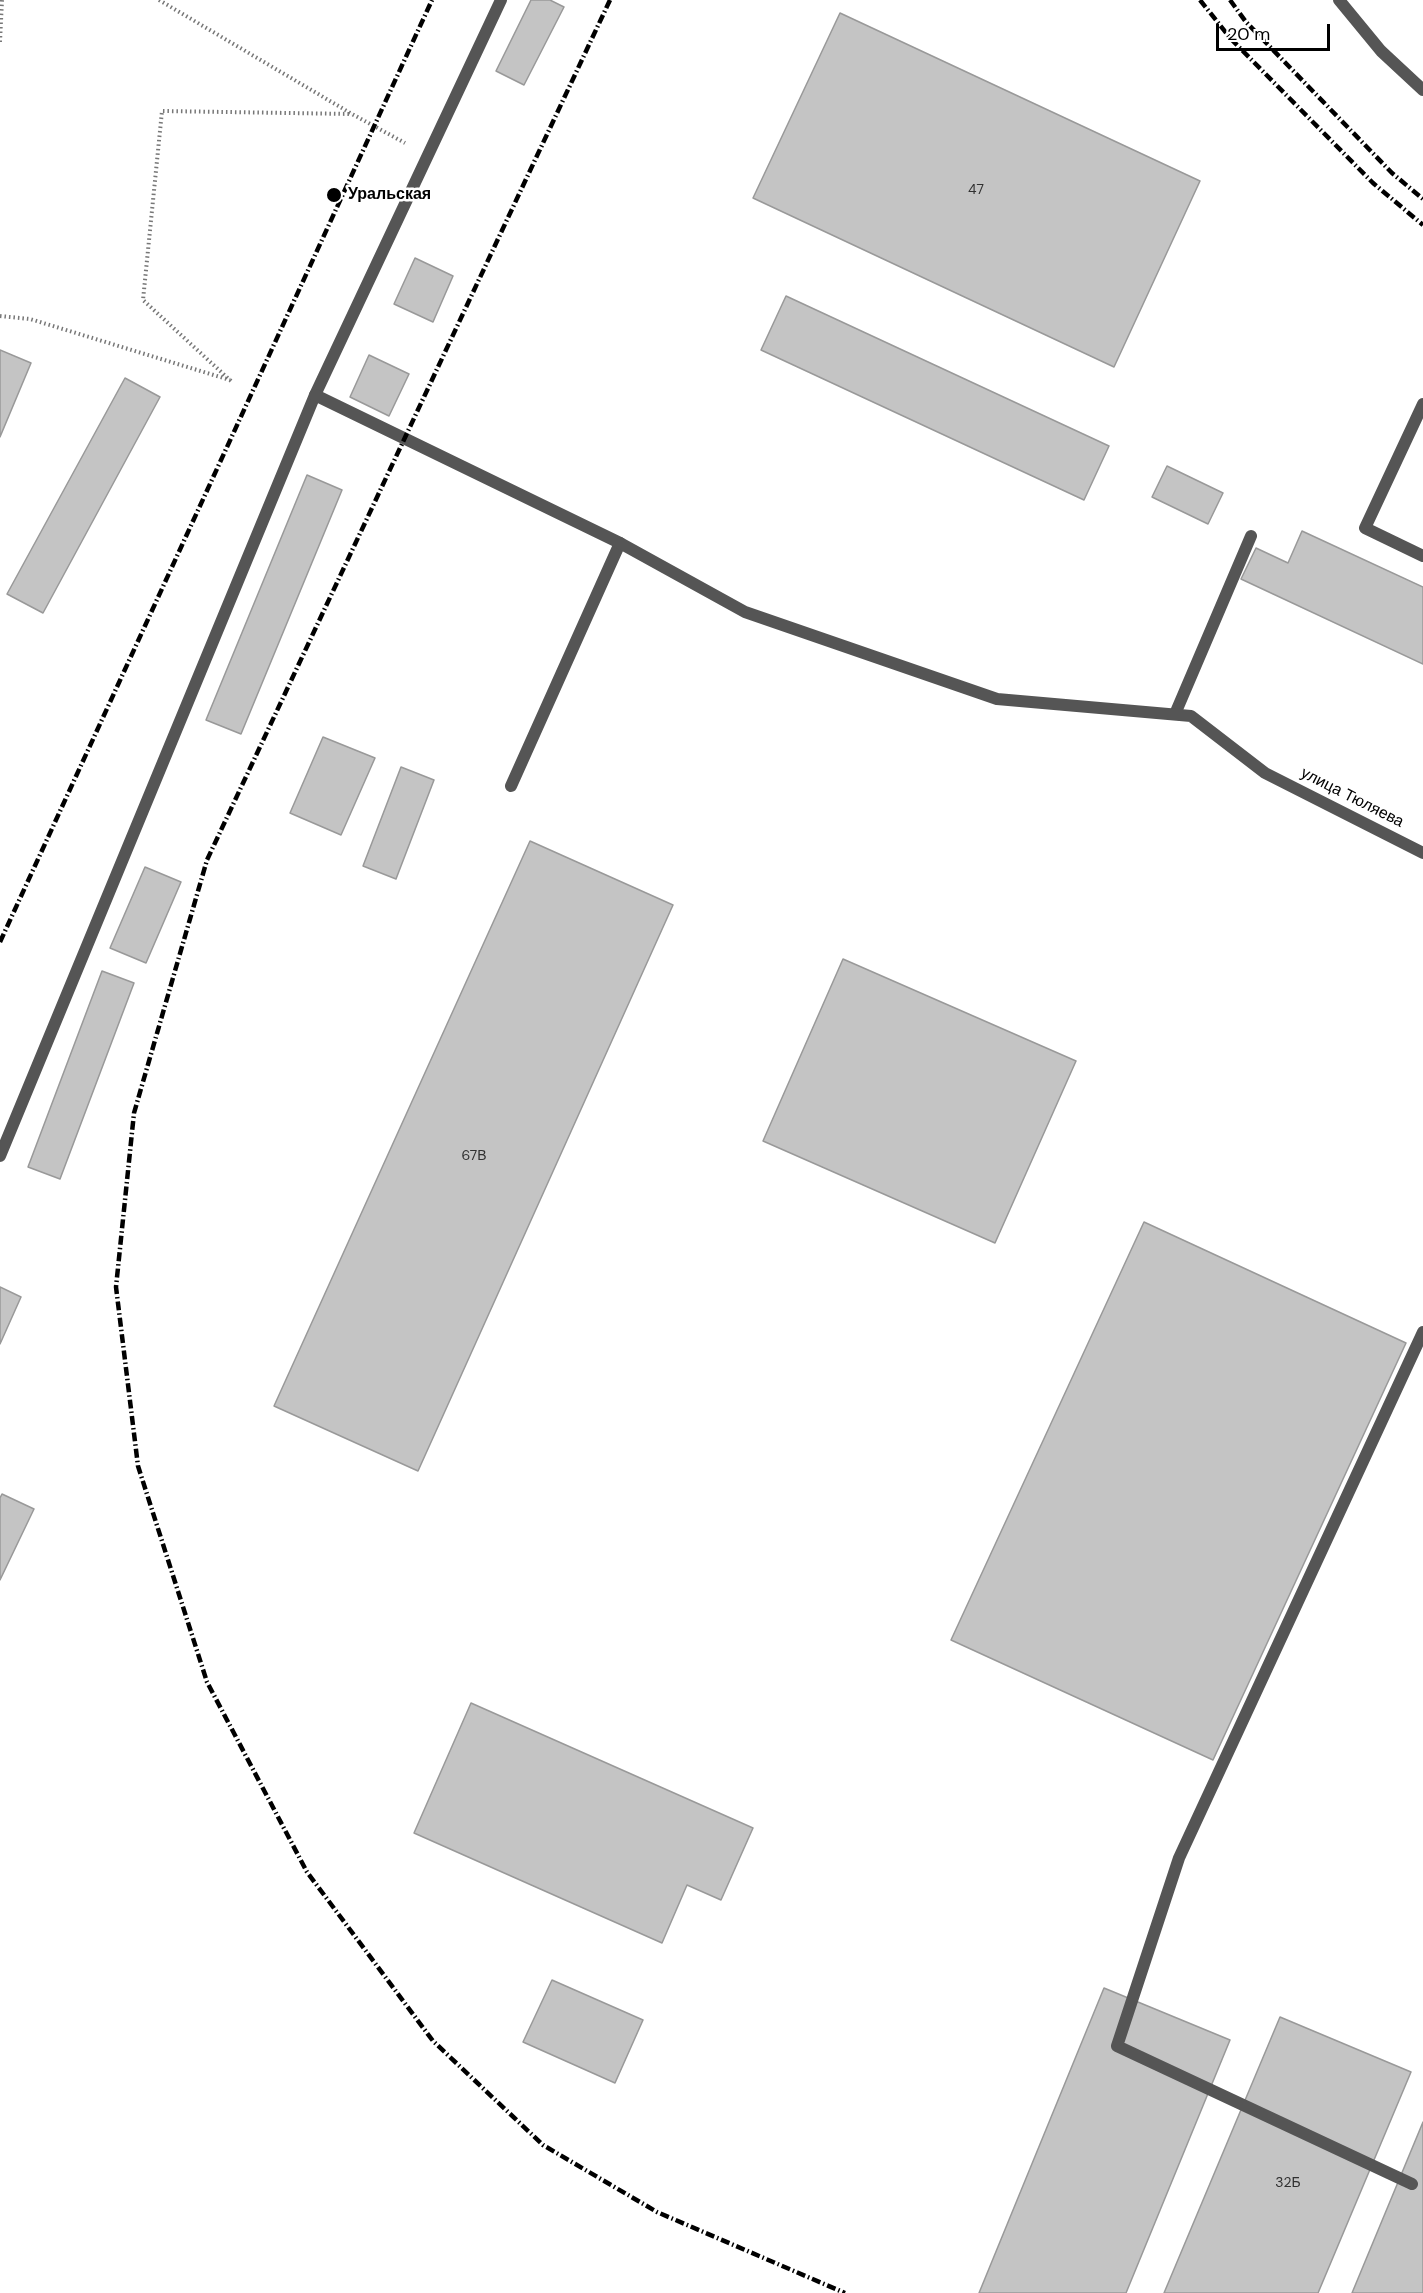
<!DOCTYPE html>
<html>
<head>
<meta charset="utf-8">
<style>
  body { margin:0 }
  #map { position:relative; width:1423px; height:2293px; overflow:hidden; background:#fff; font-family:"DM Sans",sans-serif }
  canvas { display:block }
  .scale { position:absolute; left:1216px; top:24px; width:114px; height:27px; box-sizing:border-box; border:3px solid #000; border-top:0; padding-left:8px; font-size:18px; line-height:21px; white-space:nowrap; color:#000; -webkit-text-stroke:4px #fff; paint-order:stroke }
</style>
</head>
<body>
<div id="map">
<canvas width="1423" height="2293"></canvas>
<div class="scale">20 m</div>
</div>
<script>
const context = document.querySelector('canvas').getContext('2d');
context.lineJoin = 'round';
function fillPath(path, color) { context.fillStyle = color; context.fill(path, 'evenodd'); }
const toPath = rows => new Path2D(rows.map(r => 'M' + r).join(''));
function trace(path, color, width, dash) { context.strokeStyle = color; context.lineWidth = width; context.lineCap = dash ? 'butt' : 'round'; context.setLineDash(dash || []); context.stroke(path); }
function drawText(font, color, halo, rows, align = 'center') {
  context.font = font + ' "DM Sans",sans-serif'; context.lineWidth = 5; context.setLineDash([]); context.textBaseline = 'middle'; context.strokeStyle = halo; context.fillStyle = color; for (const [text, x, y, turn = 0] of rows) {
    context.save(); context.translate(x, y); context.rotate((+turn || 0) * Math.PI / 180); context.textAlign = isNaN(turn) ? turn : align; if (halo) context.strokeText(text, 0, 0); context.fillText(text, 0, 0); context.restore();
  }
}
const building = toPath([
  [531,0,550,0,564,7,524,85,496,71,531,0],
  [840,13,1200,181,1114,367,753,198,840,13],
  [415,258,453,276,433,322,394,304,415,258],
  [786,296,1109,446,1084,500,761,350,786,296],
  [0,350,31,363,0,437,0,350],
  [369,355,409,374,389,416,350,397,369,355],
  [125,378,160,397,43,613,7,594,125,378],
  [1167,466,1223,493,1208,524,1152,497,1167,466],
  [307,475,342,490,241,734,206,720,307,475],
  [1302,531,1423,587,1423,664,1241,579,1256,548,1288,563,1302,531],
  [323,737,375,758,341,835,290,813,323,737],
  [401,767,434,780,396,879,363,866,401,767],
  [530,841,673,905,418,1471,274,1406,530,841],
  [145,867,181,882,146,963,110,948,145,867],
  [843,959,1076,1061,995,1243,763,1141,843,959],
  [102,971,134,983,60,1179,28,1167,102,971],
  [1144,1222,1406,1343,1213,1760,951,1640,1144,1222],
  [0,1287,21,1297,0,1344,0,1287],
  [2,1494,34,1509,0,1580,0,1498,2,1494],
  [471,1703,753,1828,721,1900,687,1885,662,1943,414,1833,471,1703],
  [552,1980,643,2020,615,2083,523,2042,552,1980],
  [1104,1988,1230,2040,1126,2293,979,2293,1104,1988],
  [1280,2017,1411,2072,1318,2293,1164,2293,1280,2017],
  [1423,2122,1423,2293,1352,2293,1423,2122]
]);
fillPath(building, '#c4c4c4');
trace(building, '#999', 1.5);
trace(toPath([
  [159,0,352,114,405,143],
  [0,42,2,0],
  [0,316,30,319,230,380],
  [231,381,143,300,162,111,352,114]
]), '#777', 4, [1.5, 3]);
trace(toPath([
  [1339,0,1381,51,1423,90],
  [1423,404,1365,528,1423,556],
  [1175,714,1251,536],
  [511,786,620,543],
  [0,1156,315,395,501,0],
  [1412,2184,1117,2046,1179,1858,1423,1332]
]), '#555', 12);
trace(toPath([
  [315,395,620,543,745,612,997,699,1191,716,1265,773,1423,853]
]), '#555', 12);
trace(toPath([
  [610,0,207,860,134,1113,116,1287,138,1466,207,1682,307,1872,433,2041,543,2145,657,2212,845,2293],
  [1200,0,1231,39,1373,183,1423,225],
  [1230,0,1246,22,1392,173,1423,199],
  [0,942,432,0]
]), '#000', 4.5, [9, 3, 1.5, 3]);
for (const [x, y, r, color] of [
  [334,195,8,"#000"]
]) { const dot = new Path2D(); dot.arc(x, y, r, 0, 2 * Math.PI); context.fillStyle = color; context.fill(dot); trace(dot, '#fff', 2); }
drawText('14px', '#313131', null, [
  ["47",976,190],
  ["67В",474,1156],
  ["32Б",1288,2183]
]);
drawText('bold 16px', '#000', '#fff', [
  ["Уральская",348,195]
], 'left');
drawText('16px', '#000', '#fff', [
  ["улица Тюляева",1352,798,27]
]);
</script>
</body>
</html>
